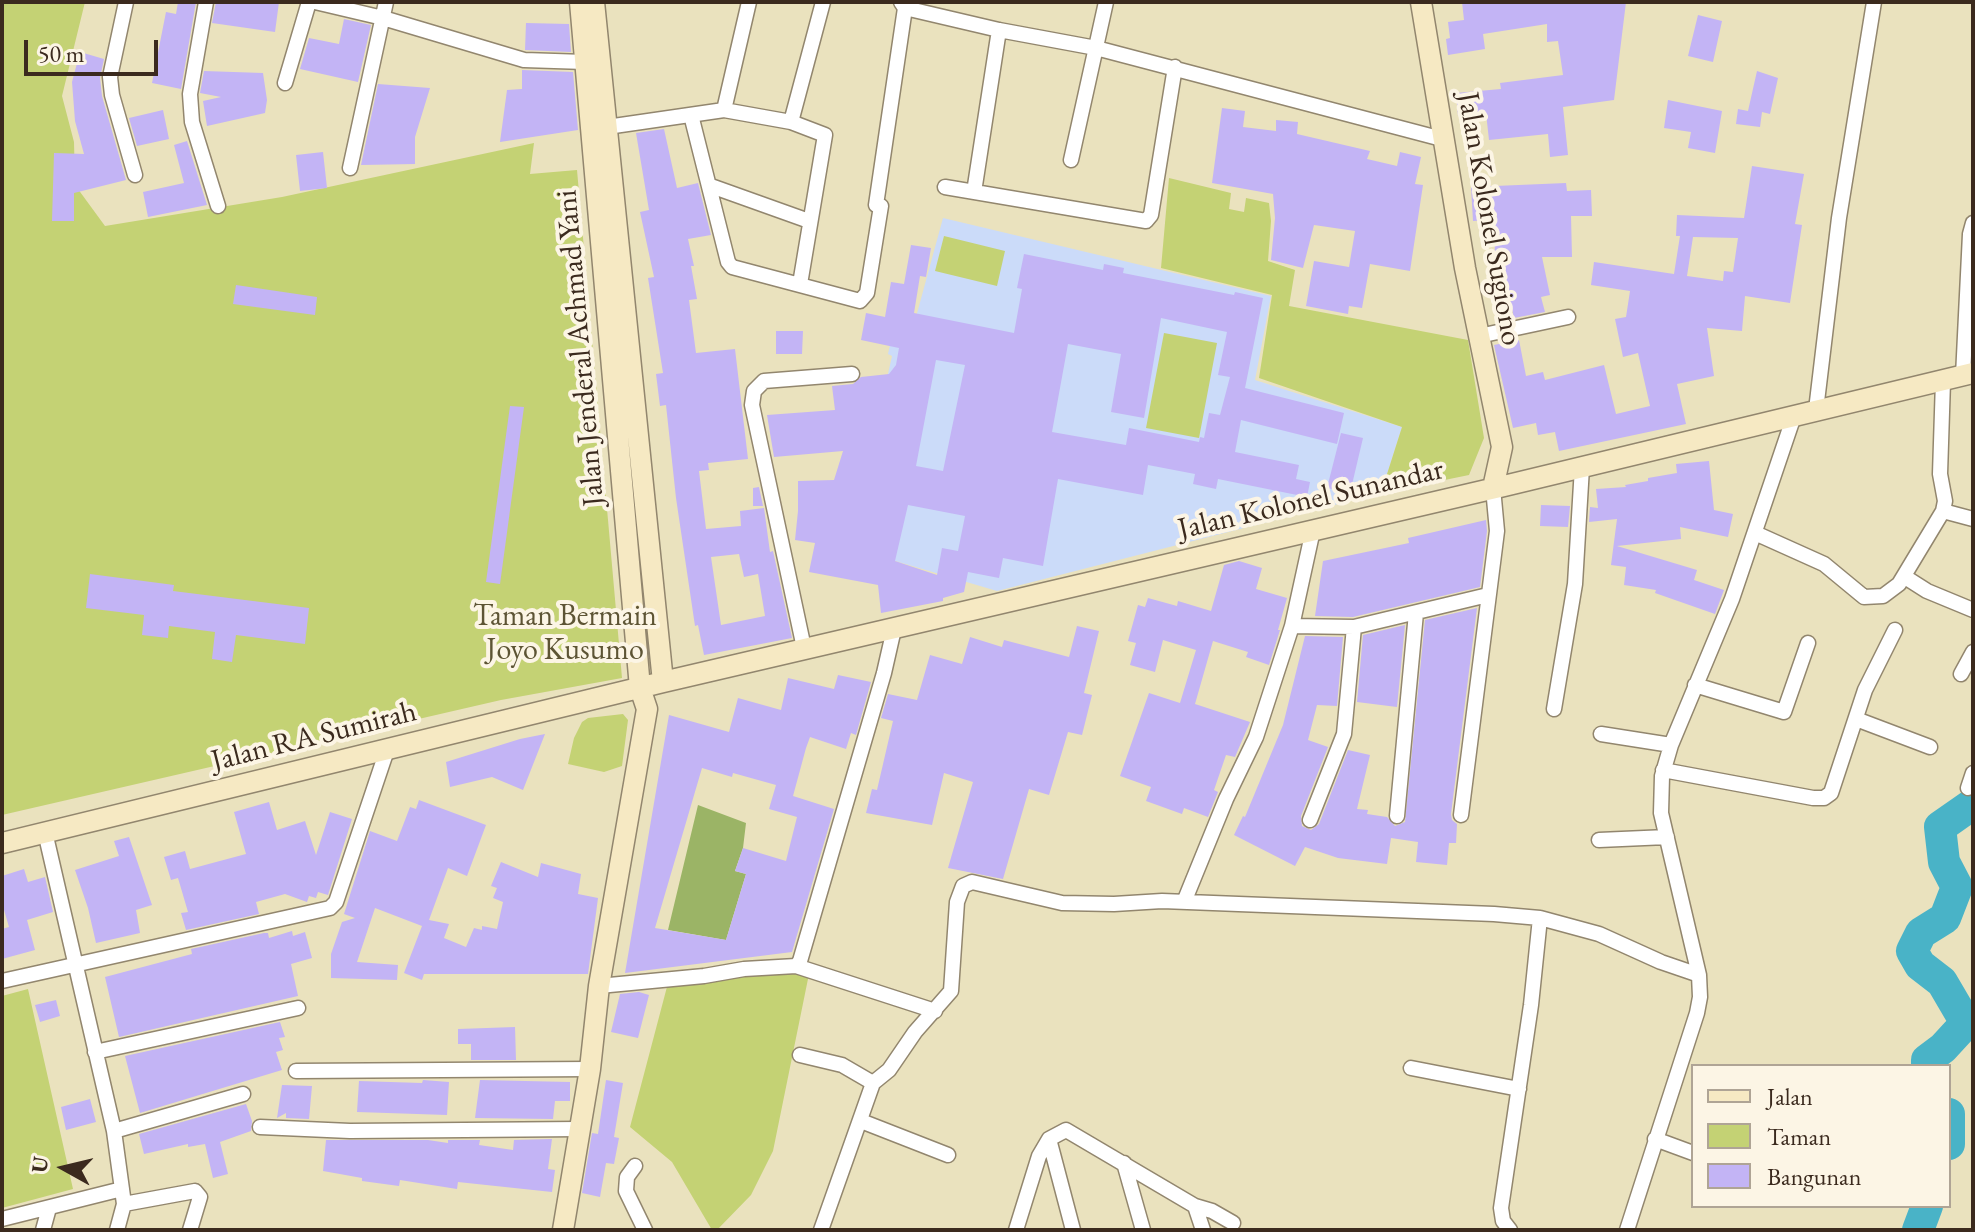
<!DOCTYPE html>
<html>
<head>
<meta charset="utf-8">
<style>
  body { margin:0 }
  #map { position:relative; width:1975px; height:1232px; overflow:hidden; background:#eae2be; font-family:"EB Garamond",serif }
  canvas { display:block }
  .frame { position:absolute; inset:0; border:4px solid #3b2a1e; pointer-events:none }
  .legend { position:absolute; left:1691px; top:1064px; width:260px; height:144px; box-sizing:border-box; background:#fcf5e5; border:2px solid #afa495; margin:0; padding:10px 14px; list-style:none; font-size:24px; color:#3b2a1e }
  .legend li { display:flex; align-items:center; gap:16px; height:40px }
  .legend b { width:40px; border:2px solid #afa495 }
  .north { position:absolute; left:24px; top:1128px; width:80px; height:80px; -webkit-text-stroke:6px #fcf5e5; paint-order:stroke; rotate:278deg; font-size:22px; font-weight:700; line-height:32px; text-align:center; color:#3b2a1e }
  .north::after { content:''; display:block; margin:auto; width:28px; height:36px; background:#3b2a1e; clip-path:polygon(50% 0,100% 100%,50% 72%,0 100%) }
  .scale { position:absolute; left:24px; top:40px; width:134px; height:36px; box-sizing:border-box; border:4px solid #3b2a1e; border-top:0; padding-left:10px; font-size:24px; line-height:28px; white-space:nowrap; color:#3b2a1e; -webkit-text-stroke:6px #fcf5e5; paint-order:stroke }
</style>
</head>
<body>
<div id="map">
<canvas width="1975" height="1232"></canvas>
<div class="frame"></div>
<ul class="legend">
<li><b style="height:10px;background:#f6e9c3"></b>Jalan</li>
<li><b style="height:22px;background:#c4d274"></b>Taman</li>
<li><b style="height:22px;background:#c3b4f5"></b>Bangunan</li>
</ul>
<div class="north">U</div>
<div class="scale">50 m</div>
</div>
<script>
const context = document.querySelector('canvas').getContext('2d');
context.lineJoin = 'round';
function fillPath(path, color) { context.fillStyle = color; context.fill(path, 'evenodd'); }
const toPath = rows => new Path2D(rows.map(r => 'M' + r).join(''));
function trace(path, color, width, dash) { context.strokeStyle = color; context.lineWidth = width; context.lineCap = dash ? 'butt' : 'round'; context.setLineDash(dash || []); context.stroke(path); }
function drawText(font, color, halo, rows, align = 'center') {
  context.font = font + ' "EB Garamond",serif'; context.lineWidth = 8; context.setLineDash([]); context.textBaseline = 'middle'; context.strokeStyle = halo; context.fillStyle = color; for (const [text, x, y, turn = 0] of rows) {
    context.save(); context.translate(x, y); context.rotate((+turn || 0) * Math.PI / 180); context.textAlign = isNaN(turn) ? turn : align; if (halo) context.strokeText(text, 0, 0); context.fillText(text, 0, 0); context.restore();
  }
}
fillPath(toPath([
  [943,218,1271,296,1255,380,1402,427,1381,493,997,591,875,555,866,472,892,356,888,354,897,313,916,317]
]), '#cbdbf9');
fillPath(toPath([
  [2,2,85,2,62,96,74,142,75,185,105,226,282,197,534,143,530,174,577,170,622,678,501,700,2,815],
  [1169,178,1231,193,1229,209,1244,212,1246,198,1269,203,1271,221,1268,261,1295,270,1289,306,1468,340,1484,438,1469,475,1381,493,1402,427,1259,378,1272,295,1161,268],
  [944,236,1005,251,997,286,935,271],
  [1164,333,1217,343,1199,438,1146,428],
  [623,714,628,720,622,766,604,772,568,764,574,738,582,722,588,718],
  [797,970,809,974,773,1151,751,1195,717,1230,712,1230,672,1162,630,1127,668,983],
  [28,989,73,1189,2,1208,2,996]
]), '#c4d274');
fillPath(toPath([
  [698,805,746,823,743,848,735,871,746,874,726,940,668,930]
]), '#9bb466');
trace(toPath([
  [1927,1066,1927,1060,1943,1048,1966,1023,1942,982,1920,965,1912,951,1921,933,1945,918,1957,887,1944,862,1940,827,1973,804],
  [1949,1114,1949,1144],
  [1918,1230,1927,1206]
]), '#49b3c7', 32);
fillPath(toPath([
  [178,2,196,2,181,89,152,83,166,12,176,14],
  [216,2,279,2,275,32,212,23],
  [1462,2,1626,2,1614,100,1563,107,1568,155,1550,157,1548,134,1489,140,1486,113,1458,116,1456,93,1501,89,1500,83,1563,75,1558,41,1547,42,1547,24,1483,34,1485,49,1448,55,1446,39,1450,38,1448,22,1464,20],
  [1698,15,1722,21,1713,62,1688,56],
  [344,19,371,25,358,82,300,69,309,38,339,44],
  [526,23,569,24,571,52,525,50],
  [80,52,104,59,100,78,102,96,126,180,74,193,74,221,52,221,54,153,84,154,75,121,72,82],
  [522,70,573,72,578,130,500,142,507,90,522,89],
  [204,71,263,73,267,100,265,113,207,126,203,101,221,97,200,93],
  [1757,71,1778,78,1770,114,1762,112,1760,127,1736,124,1738,109,1748,111],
  [378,84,430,88,415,137,415,164,361,165],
  [1668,100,1722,111,1715,153,1688,148,1691,132,1664,128],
  [1222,108,1245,111,1243,127,1276,131,1276,120,1298,122,1297,134,1370,151,1367,159,1397,166,1400,152,1421,157,1415,184,1423,185,1410,271,1370,264,1362,308,1349,306,1348,314,1306,306,1314,261,1349,267,1355,231,1314,225,1303,268,1271,260,1275,218,1273,194,1212,183],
  [163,110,169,139,137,146,129,118],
  [664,129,677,188,698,183,711,235,688,239,694,266,691,266,697,299,689,300,696,353,735,349,748,459,708,463,709,470,699,471,706,529,741,526,740,511,764,508,770,552,773,551,792,638,704,655,698,625,695,626,676,498,666,405,660,406,656,374,663,373,648,278,654,277,640,212,649,210,636,133],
  [739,554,744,577,758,574,765,616,721,625,711,557],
  [187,141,207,205,148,217,143,192,184,183,174,145],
  [323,152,327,188,300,191,296,155],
  [1752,166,1804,174,1795,224,1802,225,1790,303,1745,296,1742,331,1707,328,1714,376,1677,384,1686,424,1559,451,1555,432,1538,435,1536,423,1513,428,1494,345,1519,340,1526,376,1543,372,1545,380,1604,365,1616,414,1650,406,1638,353,1623,357,1615,319,1626,317,1630,291,1591,285,1594,262,1674,274,1680,236,1676,236,1677,215,1744,218],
  [1693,237,1738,238,1733,272,1724,271,1723,281,1687,276],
  [1566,183,1567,191,1591,190,1592,216,1571,216,1572,257,1542,257,1550,295,1541,297,1545,312,1514,318,1501,258,1495,258,1494,220,1473,221,1471,187],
  [911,245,931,248,926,277,920,276,914,313,1014,333,1022,289,1017,288,1024,254,1103,270,1104,264,1124,268,1123,273,1234,295,1235,292,1263,298,1245,388,1344,413,1337,444,1241,420,1235,452,1299,465,1296,479,1310,482,1307,497,1218,479,1216,489,1193,484,1195,474,1148,465,1143,495,1058,479,1043,566,1003,558,999,578,968,572,964,592,943,598,943,601,881,613,878,585,809,572,815,543,795,540,798,511,798,481,834,480,843,451,774,457,767,415,835,410,832,386,853,384,861,377,889,374,896,365,899,348,861,340,866,313,885,317,891,282,904,284],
  [1161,318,1227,332,1218,375,1230,377,1220,415,1209,413,1204,438,1200,437,1199,442,1129,428,1126,445,1052,432,1068,344,1121,354,1111,412,1144,418],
  [936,360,965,365,943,471,916,466],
  [908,505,965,516,958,551,942,548,937,575,895,561],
  [236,285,317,297,315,315,233,304],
  [776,331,803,331,802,354,776,354],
  [510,406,524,407,500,584,486,582],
  [1341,433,1363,438,1350,493,1327,488],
  [1709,461,1714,510,1733,514,1728,537,1680,527,1681,539,1617,546,1697,570,1694,580,1724,590,1715,614,1655,593,1656,590,1624,585,1626,567,1611,565,1617,519,1589,522,1590,507,1598,508,1596,489,1626,487,1625,485,1648,481,1648,478,1677,473,1676,464],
  [759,487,763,506,753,506,753,488],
  [1541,505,1570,506,1568,527,1540,526],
  [1486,520,1487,531,1480,587,1353,617,1315,616,1323,561,1409,543,1408,538],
  [1239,561,1262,568,1256,589,1287,598,1278,630,1280,630,1269,665,1246,657,1248,652,1213,641,1195,704,1250,722,1235,757,1226,755,1214,790,1218,792,1208,817,1184,808,1182,814,1146,801,1151,787,1120,776,1149,693,1180,703,1196,650,1163,640,1155,672,1130,665,1136,643,1128,641,1138,605,1145,607,1148,598,1177,606,1178,601,1211,611,1224,565],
  [90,574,174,585,173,591,309,608,305,644,236,635,232,662,212,659,215,632,169,626,168,638,142,635,144,615,86,608],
  [1477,608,1451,814,1452,820,1457,824,1456,843,1449,843,1447,865,1416,862,1418,842,1391,838,1387,864,1338,858,1305,847,1295,866,1234,835,1243,816,1245,817,1283,725,1305,636,1343,637,1337,706,1317,705,1308,740,1328,747,1301,816,1302,826,1311,830,1319,824,1348,750,1370,755,1357,809,1368,810,1367,814,1387,817,1395,826,1405,822,1425,620],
  [1405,625,1397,707,1357,702,1363,635],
  [1077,626,1099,631,1084,693,1092,695,1082,735,1068,732,1049,795,1029,789,1003,879,948,868,973,782,944,773,932,825,866,813,872,789,877,790,893,721,881,718,888,694,917,700,930,655,962,664,970,637,1002,647,1004,640,1069,657],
  [838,675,871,682,856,735,851,733,846,749,810,737,806,748,793,796,834,809,792,952,625,973,669,715,729,732,738,698,781,710,788,678,834,689],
  [702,768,732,777,733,773,776,785,769,809,797,817,786,861,743,848,735,871,746,874,726,940,655,928],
  [545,734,523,790,492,777,450,787,446,762,520,739],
  [419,800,486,825,467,876,448,868,429,920,449,924,444,938,466,947,474,928,482,930,482,926,497,929,503,902,493,898,497,888,491,886,501,862,538,877,541,863,581,874,578,894,598,898,588,974,424,974,422,980,404,973,422,926,375,908,357,962,398,965,397,980,331,978,331,954,342,922,355,918,344,914,370,831,397,841,410,807,416,809],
  [269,802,277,830,305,821,316,855,330,812,352,819,328,895,318,892,316,898,309,896,307,902,285,894,256,902,259,914,186,930,181,913,188,912,178,878,171,880,164,857,185,851,190,869,246,854,234,812],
  [129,837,152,905,136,910,140,933,96,943,88,908,75,870,119,856,114,841],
  [24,869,28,882,45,877,53,912,27,920,35,950,2,959,2,929,9,927,2,903,2,876],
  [292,931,293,936,305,932,312,958,291,964,298,996,119,1037,105,977,192,954,191,949,264,933,268,933,269,938],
  [639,992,649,995,638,1038,611,1032,620,994],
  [56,1000,60,1016,40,1022,35,1005],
  [280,1022,285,1037,279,1038,283,1050,276,1052,282,1070,140,1113,125,1056],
  [515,1027,516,1060,471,1060,471,1044,458,1044,458,1029],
  [423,1080,449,1082,447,1115,357,1112,359,1081,422,1083],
  [480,1080,570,1082,570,1101,555,1101,553,1119,475,1118],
  [606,1080,623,1083,614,1137,619,1138,614,1164,606,1163,600,1197,582,1193,592,1133,598,1134],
  [282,1085,312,1086,309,1119,286,1118,286,1113,277,1118],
  [90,1099,96,1122,66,1130,61,1107],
  [246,1104,252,1121,251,1131,220,1142,228,1174,213,1178,205,1144,188,1147,188,1144,144,1154,139,1134],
  [552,1139,548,1169,555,1170,552,1192,458,1182,457,1189,400,1180,399,1186,362,1181,362,1178,323,1171,326,1140,428,1140,448,1143,448,1140,480,1140,479,1145,513,1150,514,1140]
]), '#c3b4f5');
const street = toPath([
  [126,2,110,77,112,95,135,175],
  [206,2,190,94,192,122,218,206],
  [315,2,383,18,524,60,585,62],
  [901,2,905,8,999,30,1096,48,1442,139],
  [285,83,309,2],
  [724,110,749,2],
  [691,115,728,262,732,267,860,301,867,293,881,206,876,205,905,8],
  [791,122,823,2],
  [600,128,724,110,791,122,825,135,800,284],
  [1071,160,1106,2],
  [350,168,386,2],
  [711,186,809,221],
  [945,187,1146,221,1151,215,1175,67],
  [974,192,999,30],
  [1479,336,1568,317],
  [1963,376,1970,234,1973,223],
  [1816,410,1839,218,1874,2],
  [1943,511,1973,519],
  [1755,533,1824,564,1864,597,1883,596,1899,584,1943,511,1945,501,1940,474,1943,381],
  [1905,577,1927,591,1973,610],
  [1292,626,1354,627,1488,595],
  [804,648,752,405,754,391,764,381,852,374],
  [1961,674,1973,652],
  [1695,685,1784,712,1808,643],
  [1554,709,1575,584,1582,467],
  [1856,719,1930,747],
  [1601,734,1671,745],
  [1663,770,1813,798,1824,798,1831,793,1865,690,1895,630],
  [1968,788,1973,773],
  [1461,815,1497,531,1493,488],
  [1397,816,1416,613],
  [1310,820,1344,734,1354,627],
  [45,832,114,1131,124,1204,117,1230],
  [1599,840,1667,837],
  [1184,902,1226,799,1256,737,1292,626,1313,530],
  [796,966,935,1011],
  [2,981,330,908,336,902,387,750],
  [599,986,704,976,744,969,796,966,800,961,884,673,894,629],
  [95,1052,298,1008],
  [800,1055,842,1065,873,1083],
  [1411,1068,1519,1089],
  [296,1071,590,1069],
  [861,1121,948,1155],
  [260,1127,350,1131,579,1129],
  [114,1131,243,1094],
  [1049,1139,1073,1230],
  [1655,1139,1693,1153],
  [1124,1163,1143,1230],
  [635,1166,627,1177,626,1191,645,1230],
  [124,1204,195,1191,200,1197,190,1230],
  [1195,1206,1203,1230],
  [2,1219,122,1189],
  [43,1230,49,1208],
  [821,1230,873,1083,889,1070,915,1032,951,991,957,902,963,886,972,882,1062,903,1114,904,1162,901,1494,914,1540,918,1599,934,1661,962,1699,975],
  [1016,1230,1039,1156,1049,1139,1066,1130,1195,1206,1212,1211,1233,1223],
  [1510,1230,1503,1221,1501,1208,1531,1005,1540,918],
  [1627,1230,1697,1013,1700,997,1699,975,1661,813,1662,776,1671,745,1732,599,1794,416]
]);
const secondary = toPath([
  [594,2,663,682],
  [1421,2,1465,268,1502,447,1493,488],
  [2,843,663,682,1504,486,1973,373],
  [563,1230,590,1069,599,986,647,709,640,688,580,2]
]);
trace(street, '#92866e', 17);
trace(secondary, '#92866e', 23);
trace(street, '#fff', 14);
trace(secondary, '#f6e9c3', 20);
drawText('30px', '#3b2a1e', '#fcf5e5', [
  ["Jalan Kolonel Sugiono",1489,219,80],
  ["Jalan Jenderal Achmad Yani",581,348,-95],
  ["Jalan Kolonel Sunandar",1311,500,-13],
  ["Jalan RA Sumirah",314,737,-14]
]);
drawText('30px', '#5d5434', '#fcf5e5', [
  ["Taman Bermain",565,617],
  ["Joyo Kusumo",565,651]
]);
</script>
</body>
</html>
